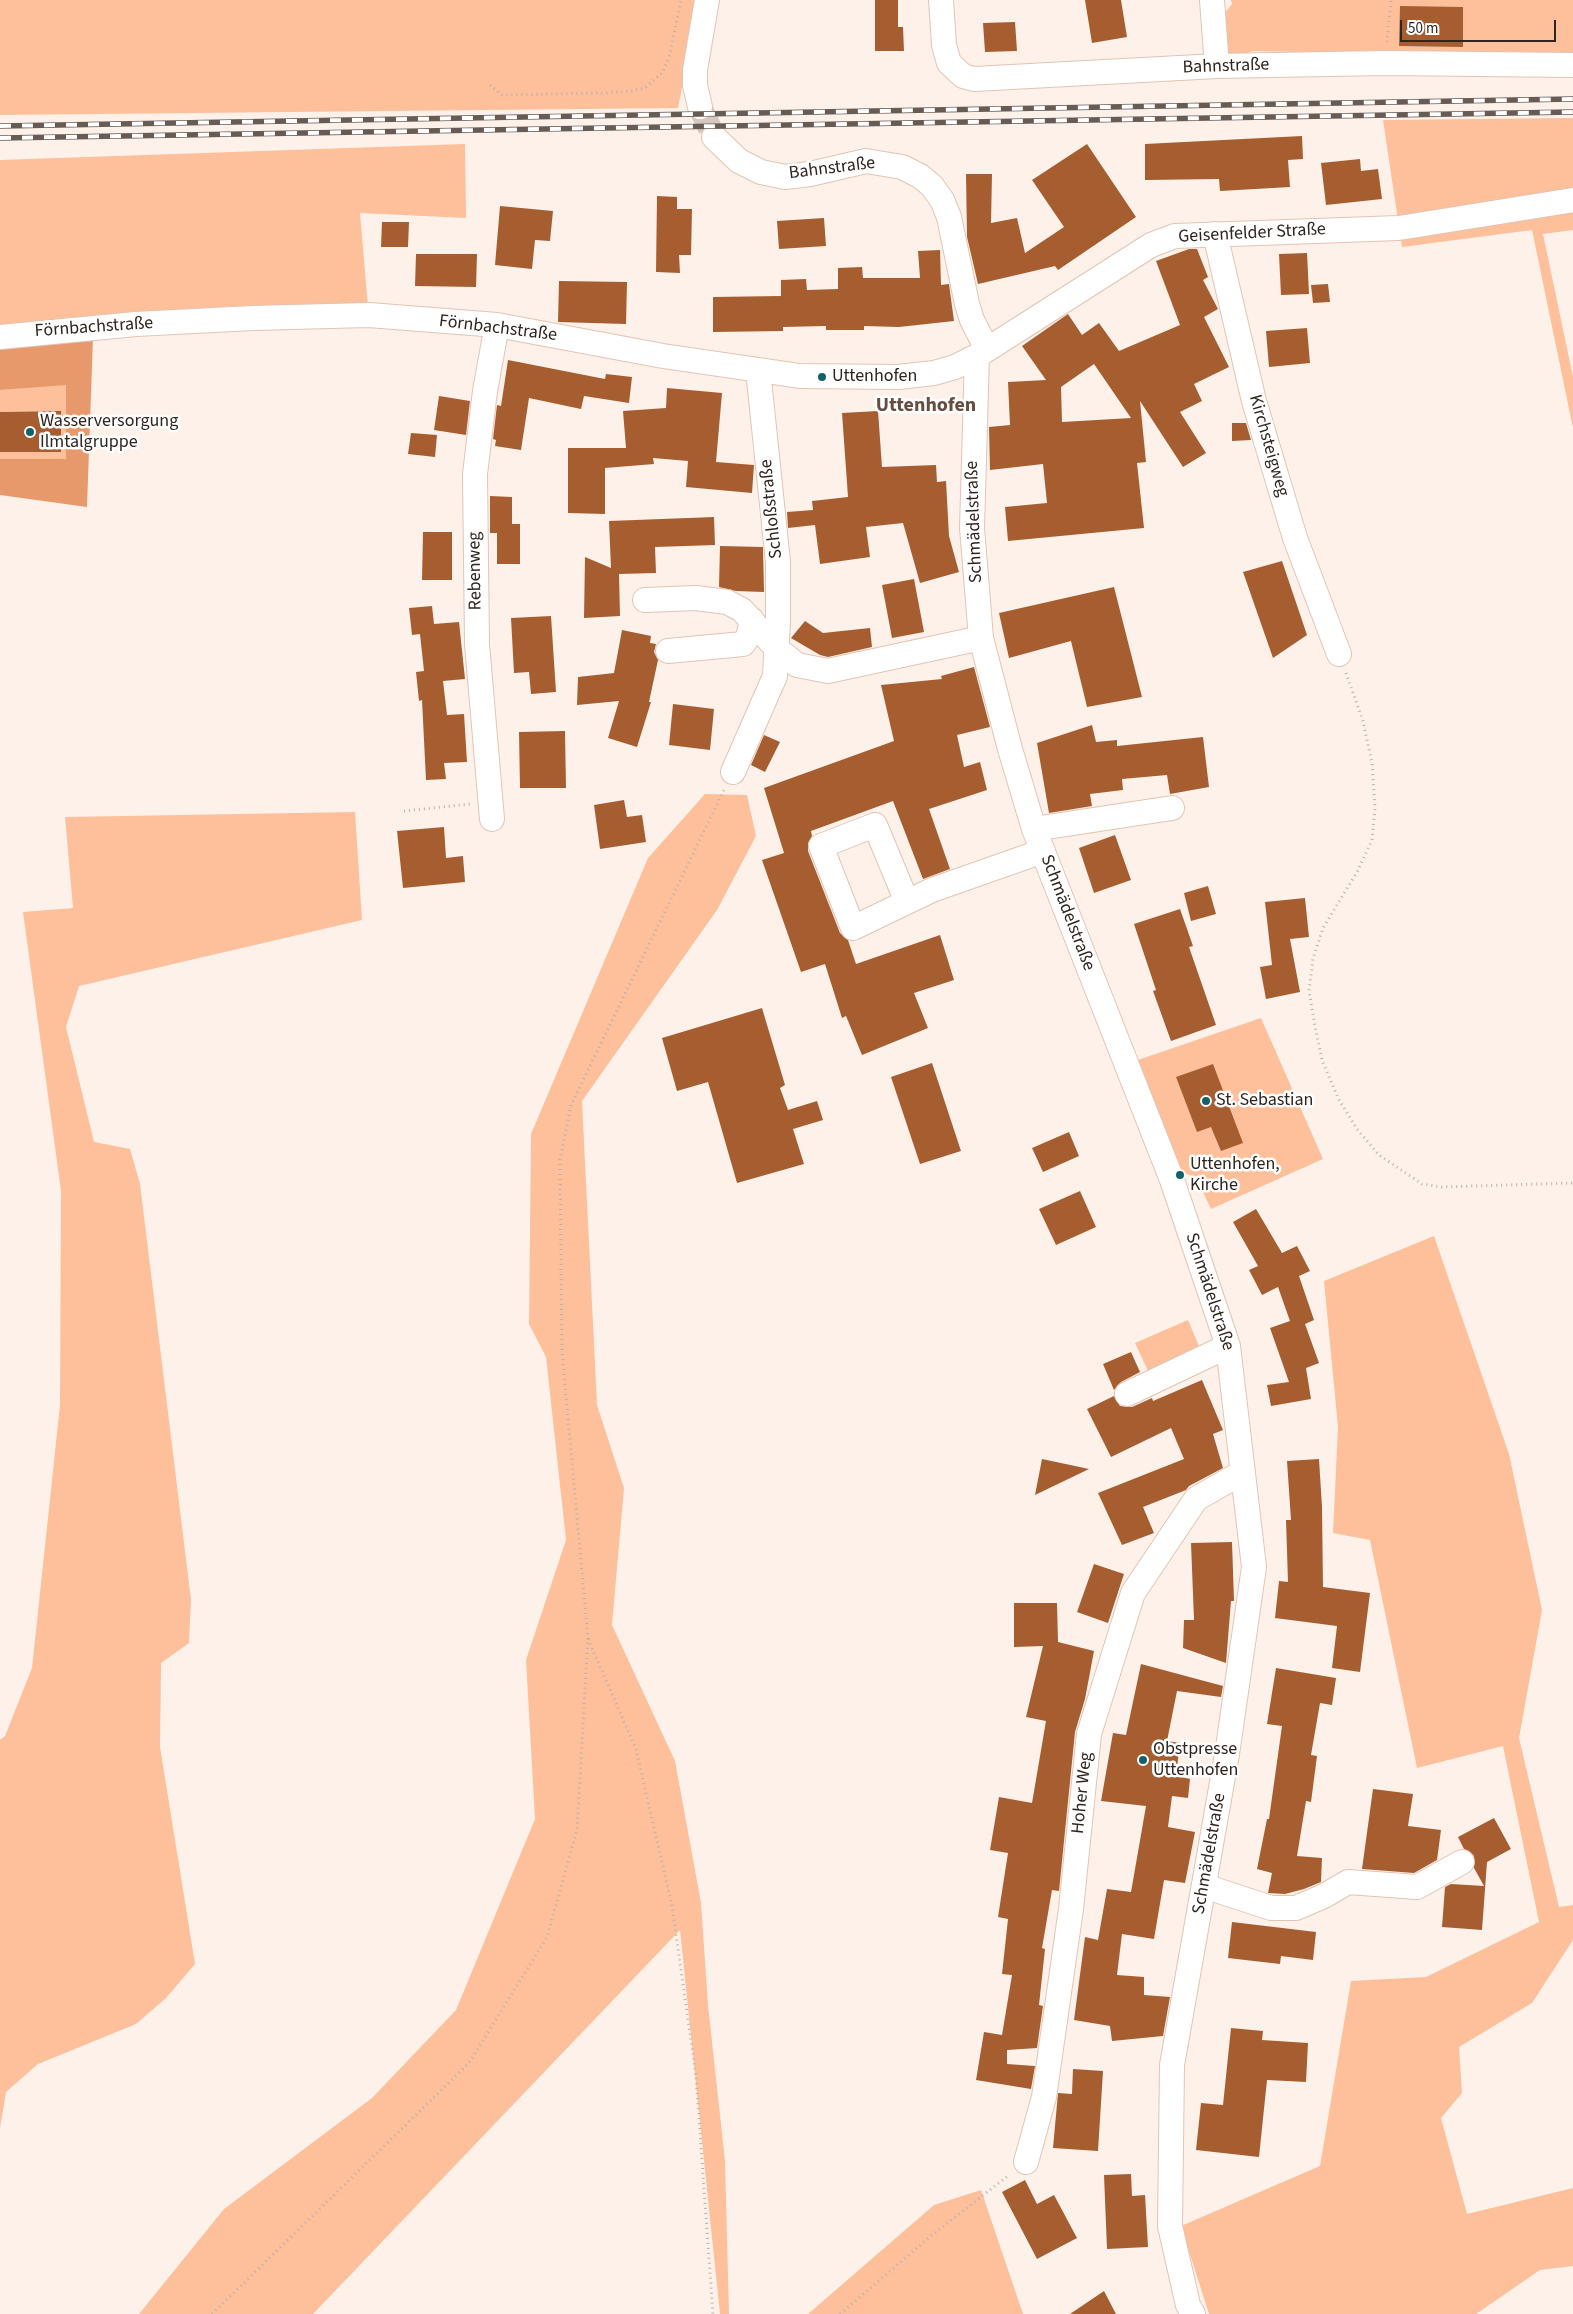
<!DOCTYPE html>
<html>
<head>
<meta charset="utf-8">
<style>
  body { margin:0 }
  #map { position:relative; width:1573px; height:2314px; overflow:hidden; background:#fef1ea; font-family:"Source Sans 3",sans-serif }
  canvas { display:block }
  .scale { position:absolute; left:1400px; top:20px; width:156px; height:22px; box-sizing:border-box; border:2px solid #2f241e; border-top:0; padding-left:6px; font-size:15px; line-height:18px; white-space:nowrap; color:#2f241e; -webkit-text-stroke:4px #fff; paint-order:stroke }
</style>
</head>
<body>
<div id="map">
<canvas width="1573" height="2314"></canvas>
<div class="scale">50 m</div>
</div>
<script>
const context = document.querySelector('canvas').getContext('2d');
context.lineJoin = 'round';
function fillPath(path, color) { context.fillStyle = color; context.fill(path, 'evenodd'); }
const toPath = rows => new Path2D(rows.map(r => 'M' + r).join(''));
function trace(path, color, width, dash) { context.strokeStyle = color; context.lineWidth = width; context.lineCap = dash ? 'butt' : 'round'; context.setLineDash(dash || []); context.stroke(path); }
function drawText(font, color, halo, rows, align = 'center') {
  context.font = font + ' "Source Sans 3",sans-serif'; context.lineWidth = 5; context.setLineDash([]); context.textBaseline = 'middle'; context.strokeStyle = halo; context.fillStyle = color; for (const [text, x, y, turn = 0] of rows) {
    context.save(); context.translate(x, y); context.rotate((+turn || 0) * Math.PI / 180); context.textAlign = isNaN(turn) ? turn : align; if (halo) context.strokeText(text, 0, 0); context.fillText(text, 0, 0); context.restore();
  }
}
fillPath(toPath([
  [0,0,699,0,678,108,0,115],
  [1231,0,1573,0,1573,58,1253,51,1233,58,1219,44,1218,21,1232,4],
  [1573,118,1573,230,1543,234,1573,377,1573,428,1532,230,1402,247,1383,120],
  [465,144,466,218,360,213,368,307,0,327,0,160],
  [66,384,66,459,0,459,0,452,61,452,61,411,0,412,0,390],
  [705,794,747,795,756,836,717,910,582,1101,597,1405,624,1488,612,1625,675,1761,701,1903,708,2005,725,2161,729,2314,720,2314,680,1930,313,2314,139,2314,224,2209,372,2098,456,2010,535,1819,526,1660,566,1540,546,1357,529,1324,531,1134,648,858],
  [355,812,362,920,79,986,66,1027,94,1142,130,1149,140,1184,191,1600,189,1643,161,1663,160,1747,195,1964,166,1998,136,2024,38,2064,6,2092,0,2128,0,1740,5,1736,32,1668,60,1405,61,1191,23,912,73,908,65,817],
  [1261,1018,1323,1159,1211,1209,1196,1177,1172,1169,1132,1062],
  [1434,1236,1509,1454,1542,1610,1519,1738,1559,1907,1573,1905,1573,1940,1532,2003,1459,2047,1462,2093,1441,2118,1467,2214,1573,2188,1573,2266,1540,2270,1476,2314,1209,2314,1181,2226,1320,2166,1351,1981,1426,1977,1539,1922,1503,1746,1417,1768,1370,1540,1333,1533,1338,1427,1324,1281],
  [1188,1320,1201,1351,1149,1373,1135,1343],
  [981,2190,1023,2314,808,2314,934,2205]
]), '#febf9b');
fillPath(toPath([
  [93,338,87,507,0,495,0,459,66,459,66,385,0,390,0,347]
]), '#e7996b');
fillPath(toPath([
  [875,0,898,0,898,27,903,27,904,51,875,51],
  [1085,0,1121,0,1127,37,1092,43],
  [1400,6,1463,7,1463,47,1399,46],
  [1015,22,1017,51,985,52,983,23],
  [1302,136,1303,159,1288,160,1290,187,1220,191,1219,179,1145,180,1145,144],
  [1087,144,1136,217,1058,270,1055,266,978,284,967,237,966,174,992,174,991,223,1017,218,1025,253,1064,227,1032,180],
  [1360,159,1361,171,1378,169,1382,199,1326,205,1321,163],
  [657,196,677,197,677,209,692,209,691,255,679,255,680,273,656,272],
  [500,206,553,211,550,241,535,240,532,269,495,265],
  [824,218,826,246,779,249,777,221],
  [382,222,409,222,408,247,381,247],
  [1189,249,1197,249,1208,277,1203,280,1218,309,1204,317,1229,367,1194,384,1202,401,1180,412,1206,453,1183,467,1140,401,1146,462,1137,463,1144,528,1008,541,1005,507,1047,503,1043,464,990,470,989,427,1010,425,1008,382,1046,380,1022,346,1068,314,1082,335,1099,323,1119,351,1180,325,1156,261],
  [1094,364,1131,418,1062,422,1061,387],
  [940,250,941,285,949,284,954,321,899,327,864,326,864,330,826,330,826,326,783,327,783,331,713,332,713,297,781,296,781,280,806,279,807,290,838,289,838,268,862,267,863,278,920,278,918,251],
  [1307,253,1309,294,1281,295,1279,254],
  [416,254,477,254,476,287,415,286],
  [559,281,627,282,626,324,558,322],
  [1328,284,1330,302,1313,303,1311,285],
  [1307,328,1310,363,1269,367,1266,331],
  [508,360,605,379,606,374,632,377,629,403,584,396,581,409,529,398,521,450,495,446,496,440,493,439,497,405,501,406],
  [667,388,722,393,716,462,754,465,752,493,686,487,688,461,653,458,654,464,605,468,605,514,568,513,568,448,626,448,623,411,666,408],
  [439,396,470,401,466,435,434,430],
  [61,411,61,452,0,452,0,412],
  [878,411,882,467,936,465,937,482,946,481,949,536,959,572,920,583,903,523,866,527,870,557,820,564,815,525,788,528,787,512,813,510,812,501,848,497,842,413],
  [1232,423,1246,423,1251,440,1232,441],
  [411,433,437,435,435,457,408,454],
  [490,496,512,497,512,524,520,524,520,564,497,564,497,533,490,533],
  [714,517,715,545,655,547,656,573,619,574,620,616,584,618,585,557,611,568,609,521],
  [423,532,452,532,452,580,422,580],
  [720,546,763,547,764,592,736,591,719,587],
  [1282,561,1307,635,1273,658,1243,572],
  [914,579,924,632,892,638,882,585],
  [1114,587,1142,697,1087,707,1071,641,1009,658,999,613],
  [432,606,434,624,459,622,465,679,443,681,447,715,464,714,467,762,444,763,446,779,426,780,422,700,419,701,416,672,424,671,420,634,412,635,409,608],
  [551,616,556,692,531,694,529,672,514,673,511,618],
  [805,621,823,633,870,628,872,647,828,657,820,655,791,638],
  [622,630,651,636,650,643,656,644,654,652,658,660,649,702,651,702,637,747,608,738,619,701,577,705,578,677,614,673],
  [974,667,990,727,957,735,964,767,980,762,987,790,929,809,950,869,923,879,893,801,811,831,812,836,808,843,808,851,840,933,848,940,856,964,940,935,954,980,914,993,928,1028,862,1055,846,1016,842,1018,825,964,801,972,762,860,784,853,764,788,894,741,881,685,942,679,941,676],
  [673,704,714,709,710,750,669,745],
  [1092,725,1096,742,1117,740,1117,746,1203,737,1209,787,1170,794,1167,775,1122,779,1123,790,1090,794,1092,806,1049,813,1037,743],
  [565,731,566,788,520,788,519,732],
  [764,735,780,742,765,772,751,765],
  [624,800,627,817,642,815,646,842,600,849,594,805],
  [444,827,446,858,463,856,465,882,403,888,397,831],
  [1115,835,1131,880,1094,893,1079,848],
  [1208,886,1216,914,1191,921,1184,893],
  [1305,898,1309,937,1290,939,1300,992,1266,999,1260,967,1272,965,1265,902],
  [1180,909,1193,946,1189,947,1216,1025,1171,1041,1153,991,1156,990,1134,924],
  [762,1008,785,1085,780,1088,788,1110,817,1101,823,1120,793,1129,804,1164,737,1183,708,1082,677,1091,662,1038],
  [932,1063,961,1151,920,1164,891,1077],
  [1213,1064,1243,1143,1221,1151,1211,1127,1197,1132,1176,1077],
  [1069,1132,1079,1156,1043,1172,1032,1148],
  [1080,1191,1096,1227,1056,1245,1039,1209],
  [1256,1209,1282,1253,1297,1246,1310,1271,1299,1276,1314,1320,1305,1324,1319,1363,1306,1368,1311,1399,1271,1406,1267,1385,1289,1382,1270,1328,1290,1321,1278,1287,1262,1295,1249,1270,1258,1266,1233,1222],
  [1131,1352,1140,1372,1121,1382,1114,1390,1103,1364],
  [1202,1380,1223,1430,1213,1434,1223,1468,1189,1486,1186,1490,1143,1507,1154,1533,1122,1545,1098,1493,1184,1459,1171,1428,1111,1457,1087,1409,1114,1396,1120,1406,1132,1407,1152,1398,1153,1401],
  [1042,1459,1089,1469,1035,1495],
  [1319,1459,1322,1507,1323,1587,1370,1593,1360,1672,1332,1668,1337,1626,1275,1618,1279,1581,1288,1582,1286,1520,1291,1520,1287,1461],
  [1232,1542,1234,1601,1231,1601,1226,1663,1183,1648,1184,1620,1194,1620,1191,1543],
  [1094,1564,1124,1574,1108,1623,1077,1612],
  [1014,1603,1057,1603,1058,1642,1094,1651,1085,1699,1075,1732,1059,1891,1052,1890,1042,1948,1045,1949,1039,2005,1043,2006,1037,2048,1007,2050,1007,2064,1035,2066,1031,2089,976,2080,984,2032,1002,2035,1012,1975,1002,1974,1008,1919,998,1917,1008,1853,990,1850,999,1797,1032,1803,1046,1721,1026,1717,1043,1646,1014,1647],
  [1141,1664,1223,1686,1221,1697,1177,1691,1167,1741,1180,1743,1176,1776,1190,1779,1188,1798,1172,1796,1168,1827,1195,1832,1185,1883,1164,1880,1154,1939,1122,1934,1117,1975,1144,1977,1144,1995,1170,1997,1163,2036,1112,2041,1110,2026,1074,2020,1085,1937,1098,1940,1107,1889,1131,1892,1146,1806,1101,1801,1113,1733,1126,1735],
  [1276,1668,1336,1678,1332,1705,1320,1703,1311,1755,1317,1756,1311,1802,1306,1801,1297,1856,1322,1858,1321,1882,1304,1889,1285,1894,1268,1893,1272,1873,1257,1869,1267,1819,1269,1819,1282,1726,1267,1724],
  [1373,1789,1413,1794,1408,1826,1441,1830,1437,1860,1414,1873,1362,1869],
  [1494,1818,1511,1849,1487,1862,1482,1930,1442,1927,1445,1887,1451,1884,1484,1886,1474,1868,1474,1856,1469,1851,1464,1849,1458,1837],
  [1232,1922,1316,1932,1313,1960,1281,1956,1280,1964,1228,1958],
  [1231,2028,1263,2031,1262,2040,1308,2043,1306,2082,1267,2080,1259,2157,1196,2150,1201,2103,1223,2105],
  [1073,2069,1103,2071,1098,2151,1053,2148,1058,2093,1072,2094],
  [1131,2174,1132,2196,1145,2195,1148,2247,1107,2249,1104,2175],
  [1025,2180,1037,2204,1054,2195,1077,2238,1037,2259,1002,2192],
  [1104,2291,1116,2314,1070,2314]
]), '#a65e30');
trace(toPath([
  [700,107,714,137]
]), '#d5c8c1', 24, [24, 12]);
const minor = toPath([
  [941,0,944,45,949,63,963,76,974,79,1217,66,1386,63,1573,65],
  [1212,0,1217,66],
  [700,107,695,85,695,70,707,0],
  [714,137,739,161,761,172,785,177,810,174,866,161,902,167,920,176,932,186,942,200,949,217,967,304,972,320,987,349],
  [1215,234,1254,401,1295,538,1339,654],
  [0,337,136,324,253,318,369,315,497,325,663,356,800,376,898,377,934,373,955,367,977,356,1151,245,1175,236,1399,228,1573,200],
  [977,356,972,528,981,638,1010,749,1034,829,1172,1180,1228,1346,1254,1567,1227,1754,1172,2065,1170,2226,1188,2305,1193,2314],
  [645,600,696,598,727,602,742,610,776,648,797,665,828,671,981,638],
  [668,651,743,644,748,637,752,620],
  [733,772,775,676,778,621,778,562,758,370],
  [492,819,477,644,475,474,485,391,497,325],
  [1034,829,1172,808],
  [907,902,875,825,821,846,853,928,907,902,932,890,1043,851],
  [1127,1394,1228,1346],
  [1204,1886,1271,1908,1296,1908,1324,1896,1348,1882,1417,1887,1462,1862],
  [1026,2162,1044,2097,1071,1909,1089,1734,1133,1593,1196,1499,1243,1472]
]);
trace(minor, '#e2c4b4', 26);
trace(toPath([
  [1387,42,1391,0],
  [490,85,502,95,602,93,632,91,645,88,663,72,670,54,681,0],
  [1346,673,1363,721,1372,763,1375,808,1372,840,1357,872,1323,928,1313,959,1309,991,1315,1026,1322,1060,1338,1098,1357,1129,1379,1155,1422,1184,1442,1187,1573,1183],
  [404,811,470,804],
  [588,1639,636,1749,672,1906,696,2076,713,2314],
  [212,2314,469,2063,547,1937,577,1830,588,1638,562,1352,560,1160,571,1105,724,790],
  [840,2314,931,2236,1009,2175]
]), '#bcb0a9', 3, [1, 4]);
trace(minor, '#fff', 24);
const rail = toPath([
  [0,126,1573,99],
  [0,138,1573,112]
]);
trace(rail, '#675b55', 5.5);
trace(rail, '#fff', 4, [11]);
for (const [x, y, r, color] of [
  [822,377,5,"#116267"],
  [30,432,5,"#116267"],
  [1206,1101,5,"#116267"],
  [1180,1175,5,"#116267"],
  [1143,1760,5,"#116267"]
]) { const dot = new Path2D(); dot.arc(x, y, r, 0, 2 * Math.PI); context.fillStyle = color; context.fill(dot); trace(dot, '#fff', 2); }
drawText('18px', '#2f241e', '#fff', [
  ["Bahnstraße",1226,67,-2],
  ["Bahnstraße",832,169,-7],
  ["Geisenfelder Straße",1252,234,-3],
  ["Förnbachstraße",94,328,-4],
  ["Förnbachstraße",498,329,7],
  ["Kirchsteigweg",1268,446,74],
  ["Schloßstraße",772,509,-96],
  ["Schmädelstraße",975,522,-92],
  ["Rebenweg",476,571,-91],
  ["Schmädelstraße",1067,913,69],
  ["Schmädelstraße",1209,1292,72],
  ["Hoher Weg",1083,1793,-84],
  ["Schmädelstraße",1210,1854,-80]
]);
drawText('18px', '#2f241e', '#fff', [
  ["Uttenhofen",832,377],
  ["Wasserversorgung",40,422],
  ["Ilmtalgruppe",40,443],
  ["St. Sebastian",1216,1101],
  ["Uttenhofen,",1190,1165],
  ["Kirche",1190,1186],
  ["Obstpresse",1153,1750],
  ["Uttenhofen",1153,1771]
], 'left');
drawText('bold 20px', '#664d3f', '#fff', [
  ["Uttenhofen",926,407]
]);
</script>
</body>
</html>
